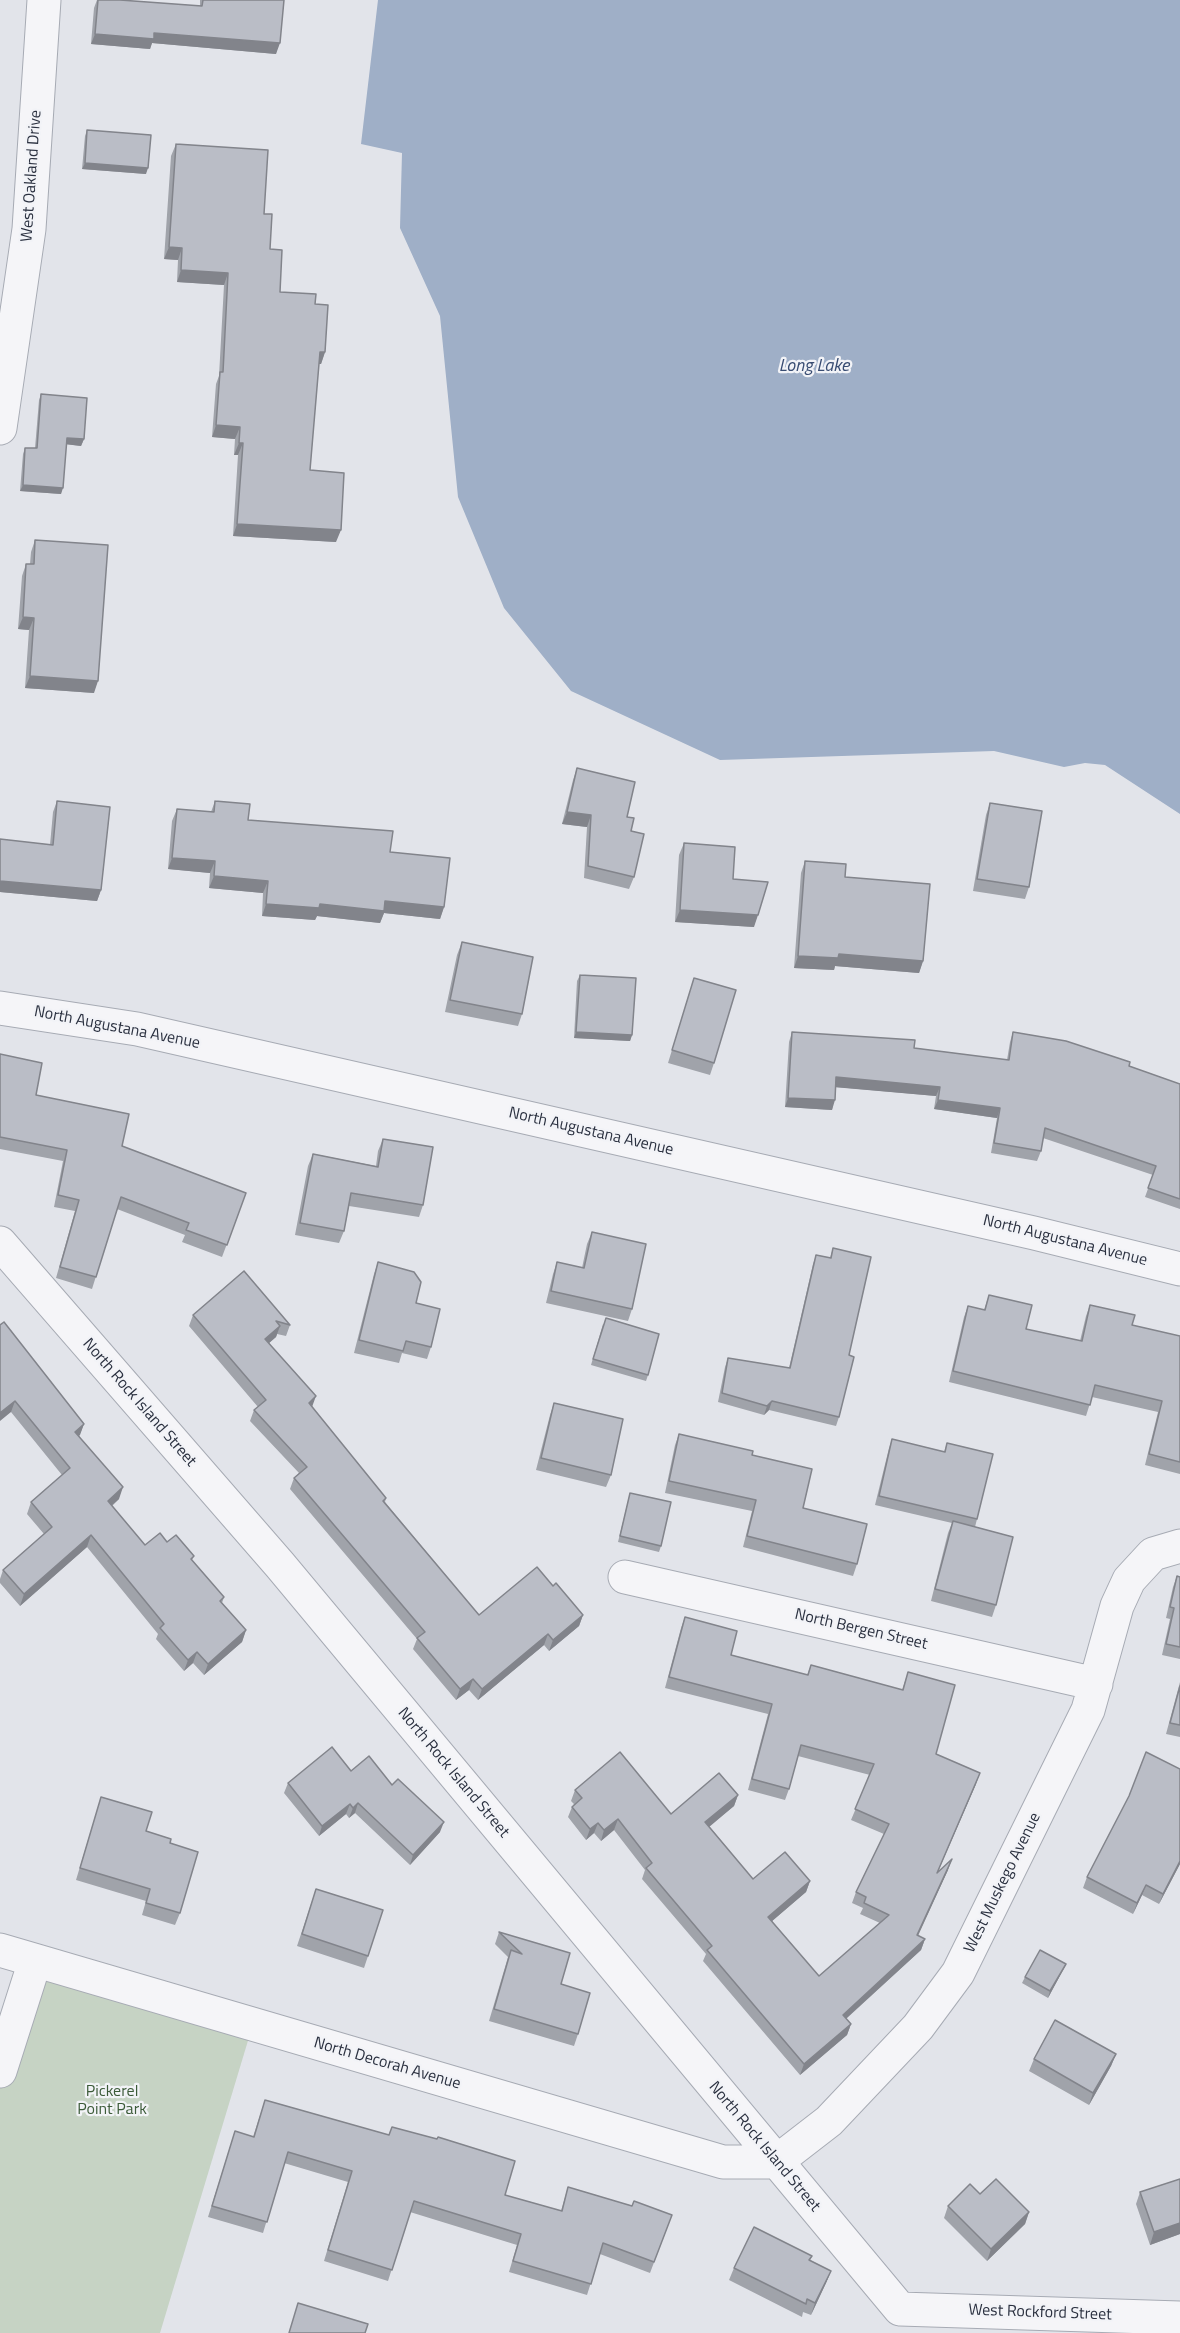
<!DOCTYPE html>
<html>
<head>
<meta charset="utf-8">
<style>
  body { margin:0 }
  canvas { display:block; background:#e2e4ea }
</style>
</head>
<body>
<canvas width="1180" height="2333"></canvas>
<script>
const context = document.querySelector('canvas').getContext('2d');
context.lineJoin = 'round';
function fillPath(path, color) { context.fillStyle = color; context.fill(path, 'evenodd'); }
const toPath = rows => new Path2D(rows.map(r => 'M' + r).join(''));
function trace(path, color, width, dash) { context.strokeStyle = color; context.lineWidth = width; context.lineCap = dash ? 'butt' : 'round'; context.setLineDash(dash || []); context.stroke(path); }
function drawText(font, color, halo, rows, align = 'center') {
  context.font = font + ' "Titillium Web",sans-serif'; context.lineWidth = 4.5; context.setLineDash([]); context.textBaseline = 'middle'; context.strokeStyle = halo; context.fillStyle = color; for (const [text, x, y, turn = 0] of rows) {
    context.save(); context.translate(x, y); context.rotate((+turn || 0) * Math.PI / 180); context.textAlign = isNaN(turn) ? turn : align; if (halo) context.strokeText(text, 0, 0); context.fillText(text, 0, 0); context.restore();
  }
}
fillPath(toPath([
  [35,1961,253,2024,160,2333,0,2333,0,2071]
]), '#c6d3c4');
fillPath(toPath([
  [378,0,1180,0,1180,814,1105,765,1085,763,1064,767,994,751,720,760,571,691,504,608,458,497,440,316,400,228,402,153,361,144]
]), '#9fafc7');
const street = toPath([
  [0,428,29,229,44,0],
  [0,1008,137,1029,1034,1233,1180,1269],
  [0,1243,280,1565,900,2309],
  [625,1577,1096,1684],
  [0,1950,723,2162,776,2162,829,2121,918,2027,958,1973,1088,1710,1117,1606,1129,1580,1153,1554,1180,1546],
  [0,2071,35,1961],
  [900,2309,1180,2318]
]);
trace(street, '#a7abb4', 35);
trace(street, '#f5f5f8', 33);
fillPath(toPath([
  [97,0,120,0,200,6,200,0,284,0,276,54,152,43,150,49,91,44,94,8],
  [87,130,146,174,82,169,85,136],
  [176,144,264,214,270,249,280,292,315,304,325,352,321,364,319,364,310,470,336,542,233,536,238,455,234,455,235,439,212,437,216,384,219,376,224,285,177,282,178,260,164,259,171,156],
  [41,394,84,439,81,446,66,444,61,494,20,491,23,454,25,448,35,448,39,400],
  [35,540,94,693,25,688,29,630,18,629,22,576,26,564,30,564,31,552],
  [577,768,631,831,634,877,629,889,584,878,587,827,562,824,573,780],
  [57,801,101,890,97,901,0,892,0,839,50,845,53,812],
  [215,801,248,820,390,852,444,907,440,919,384,913,380,923,317,916,315,920,262,916,263,893,209,888,210,873,168,869,172,821,177,809,211,812],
  [990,803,1029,887,1025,899,973,891,986,815],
  [684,843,733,879,754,927,675,922,679,855],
  [805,861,845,877,923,961,919,973,835,966,834,970,794,968,801,873],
  [462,942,522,1014,518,1026,445,1012,457,955],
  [580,975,632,1035,630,1041,574,1038,577,981],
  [694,978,714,1063,710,1075,668,1063],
  [792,1032,1007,1060,1010,1042,1013,1032,1129,1066,1180,1084,1180,1209,1145,1197,1153,1175,1043,1138,1041,1151,1037,1161,991,1153,997,1118,934,1109,936,1096,836,1087,832,1110,785,1107,789,1042],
  [0,1054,36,1095,122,1146,246,1193,222,1257,182,1242,185,1235,117,1209,92,1289,56,1278,75,1211,54,1207,63,1161,0,1149],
  [383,1139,423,1205,419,1217,349,1206,344,1231,339,1243,295,1235,308,1166,313,1154,376,1166,378,1151],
  [592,1232,632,1309,628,1321,546,1303,553,1274,557,1262,582,1268,587,1244],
  [833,1248,849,1355,839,1417,836,1426,769,1410,764,1415,718,1402,725,1367,728,1358,789,1368,813,1264,816,1255,830,1258],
  [378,1262,416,1303,431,1347,427,1359,402,1353,399,1363,354,1353,374,1274],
  [244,1271,290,1325,286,1336,277,1334,276,1337,269,1343,312,1407,386,1498,385,1502,479,1615,553,1586,583,1615,579,1626,549,1651,544,1645,478,1700,469,1690,456,1700,413,1649,417,1639,290,1489,294,1478,299,1473,250,1421,254,1410,258,1407,189,1326,193,1315],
  [989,1295,1026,1329,1080,1341,1086,1316,1090,1305,1132,1325,1180,1336,1180,1474,1145,1465,1158,1412,1092,1397,1086,1416,949,1382,964,1317,968,1306,984,1310],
  [603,1324,648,1375,646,1381,591,1365],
  [0,1325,84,1424,79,1436,119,1499,112,1506,145,1545,167,1542,194,1556,192,1560,224,1597,222,1603,246,1630,242,1642,204,1675,193,1663,184,1671,156,1639,158,1634,87,1547,20,1606,0,1583,0,1579,3,1570,44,1534,27,1514,31,1502,62,1475,11,1412],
  [554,1403,611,1475,606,1487,536,1470,550,1415],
  [679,1434,752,1455,857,1564,853,1576,743,1547,752,1511,665,1493,675,1445],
  [892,1439,944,1452,947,1443,977,1519,975,1527,996,1605,992,1617,931,1601,948,1533,952,1523,875,1505,889,1448],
  [630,1493,661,1546,659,1552,618,1542],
  [1177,1576,1180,1577,1180,1659,1162,1655,1170,1619,1166,1618,1173,1587],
  [685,1617,731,1655,807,1675,811,1665,902,1690,908,1672,936,1754,976,1784,938,1871,948,1870,918,1936,925,1939,921,1950,846,2019,851,2024,847,2035,800,2075,703,1961,706,1954,642,1879,645,1870,614,1830,601,1841,594,1833,586,1840,568,1817,572,1807,574,1804,571,1801,575,1790,671,1814,738,1795,734,1806,709,1826,753,1879,810,1881,806,1892,772,1921,819,1976,880,1923,860,1914,863,1908,852,1903,856,1892,884,1834,851,1820,870,1775,798,1756,789,1789,785,1800,748,1790,768,1714,665,1688,681,1628],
  [1180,1682,1180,1737,1166,1734],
  [1180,1769,1180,1864,1159,1904,1142,1895,1133,1914,1083,1888,1087,1877],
  [351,1771,392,1785,440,1832,410,1865,355,1813,349,1818,346,1814,319,1836,284,1793,288,1783],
  [101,1797,146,1831,180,1913,175,1925,142,1915,146,1901,76,1880],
  [316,1889,368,1956,364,1968,297,1946],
  [499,1932,561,1984,578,2034,574,2046,489,2021,508,1957,495,1944],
  [1066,1964,1063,1970,1048,1998,1022,1983,1025,1977],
  [1116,2054,1111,2066,1089,2105,1029,2071,1034,2059],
  [265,2100,389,2135,392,2127,505,2195,561,2211,568,2187,632,2206,672,2215,650,2273,600,2254,587,2295,509,2272,517,2245,410,2212,388,2281,324,2261,348,2182,284,2163,263,2233,208,2217,235,2131,253,2137],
  [1180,2179,1180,2234,1150,2245,1136,2204,1140,2192],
  [980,2194,1029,2212,1025,2224,987,2261,944,2218,948,2206],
  [812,2256,810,2260,831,2271,826,2283,811,2315,803,2312,802,2317,729,2280,734,2268]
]), '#a0a3aa');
fillPath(toPath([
  [154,33,280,43,276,54,152,43,150,49,91,44,95,34],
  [85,163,148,168,146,174,82,169],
  [169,247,182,248,178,260,164,259],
  [181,270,228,273,224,285,177,282],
  [320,352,325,352,321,364,315,364],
  [216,425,240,427,235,439,212,437],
  [67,438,84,439,81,446,64,444],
  [239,443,243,443,238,455,234,455],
  [23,485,63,488,61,494,20,491],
  [237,524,341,530,336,542,233,536],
  [23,617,34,618,29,630,18,629],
  [30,676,98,681,94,693,25,688],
  [567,812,591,815,587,827,562,824],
  [172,858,215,861,210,873,168,869],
  [214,876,268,881,263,893,209,888],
  [0,881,101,890,97,901,0,892],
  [385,901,444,907,440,919,384,913,380,923,317,916,315,920,262,916,266,904,320,904],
  [680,910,758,915,754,927,675,922],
  [839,954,923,961,919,973,835,966,834,970,794,968,798,956],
  [576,1032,632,1035,630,1041,574,1038],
  [836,1077,940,1087,936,1096,833,1087],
  [788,1098,835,1100,832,1110,785,1107],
  [938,1100,1000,1108,997,1118,934,1109],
  [280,1326,276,1337,261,1350,265,1339],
  [316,1396,312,1407,309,1403],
  [15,1401,11,1412,0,1421,0,1413],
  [772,1401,769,1410,764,1415,767,1406],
  [84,1424,80,1435,71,1443,75,1432],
  [123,1487,119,1499,104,1512,108,1501],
  [91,1535,87,1547,20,1606,24,1594],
  [583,1615,579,1626,549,1651,553,1640],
  [246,1630,242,1642,204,1675,208,1664],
  [548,1634,544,1645,478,1700,482,1689],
  [197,1652,193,1663,184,1671,188,1660],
  [473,1679,469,1690,456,1700,460,1689],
  [980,1773,976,1784,933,1883,937,1873],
  [738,1795,734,1806,702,1833,705,1822],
  [358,1803,355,1813,349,1818,353,1808],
  [350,1804,346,1814,319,1836,322,1826],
  [618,1819,614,1830,601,1841,604,1830],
  [444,1822,440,1832,410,1865,413,1855],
  [598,1823,594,1833,586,1840,590,1829],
  [952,1859,948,1870,913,1946,917,1935],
  [1180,1861,1180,1864,1159,1904,1163,1894],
  [810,1881,806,1892,764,1928,768,1917],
  [1146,1885,1142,1895,1133,1914,1137,1903],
  [925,1939,921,1950,839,2025,843,2015],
  [1066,1964,1063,1970,1048,1998,1050,1991],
  [851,2024,847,2035,800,2075,804,2064],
  [1116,2054,1111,2066,1089,2105,1093,2093],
  [1029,2212,1025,2224,987,2261,991,2249],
  [1180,2223,1180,2234,1150,2245,1154,2232],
  [831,2271,826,2283,811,2315,815,2303]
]), '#82848b');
const building = toPath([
  [98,0,120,0,202,6,203,0,284,0,280,43,154,33,154,39,95,34,98,0],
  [87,130,151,135,148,168,85,163,87,130],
  [176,144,268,150,264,214,272,214,270,249,282,250,280,292,316,294,315,304,328,305,325,352,320,352,310,470,344,473,341,530,237,524,243,443,239,443,240,427,216,425,220,372,223,372,228,273,181,270,182,248,169,247,176,144],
  [41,394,87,398,84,439,67,438,63,488,23,485,25,448,37,448,41,394],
  [35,540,108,545,98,681,30,676,34,618,23,617,26,564,34,564,35,540],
  [577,768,635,782,627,817,634,818,631,831,644,834,634,877,588,866,591,815,567,812,577,768],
  [57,801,110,807,101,890,0,881,0,839,53,845,57,801],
  [215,801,250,804,248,820,393,831,390,852,450,858,444,907,385,901,384,911,320,904,319,908,266,904,268,881,214,876,215,861,172,858,177,809,214,812,215,801],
  [990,803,1042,811,1029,887,977,879,990,803],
  [684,843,735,847,733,879,768,882,758,915,680,910,684,843],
  [805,861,846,864,845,877,930,884,923,961,839,954,838,958,798,956,805,861],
  [462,942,533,957,522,1014,450,1000,462,942],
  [580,975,636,978,632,1035,576,1032,580,975],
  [694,978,736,990,714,1063,672,1050,694,978],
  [792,1032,915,1040,914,1048,1009,1060,1013,1032,1066,1041,1130,1062,1129,1066,1180,1084,1180,1199,1148,1188,1156,1166,1045,1128,1041,1151,994,1143,1000,1108,938,1100,940,1087,836,1077,835,1100,788,1098,792,1032],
  [0,1054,42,1063,36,1095,129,1114,122,1146,246,1193,227,1245,186,1230,189,1223,121,1197,96,1277,60,1267,79,1200,58,1195,67,1150,0,1137,0,1054],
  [383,1139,433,1147,423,1205,351,1193,344,1231,300,1223,313,1154,378,1167,383,1139],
  [592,1232,646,1244,632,1309,551,1291,557,1262,584,1268,592,1232],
  [833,1248,871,1257,849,1355,854,1357,839,1417,772,1401,767,1406,722,1393,728,1358,790,1368,816,1255,831,1258,833,1248],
  [378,1262,414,1272,421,1282,416,1303,440,1309,431,1347,406,1341,403,1351,359,1340,378,1262],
  [244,1271,290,1325,276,1321,280,1326,265,1339,316,1396,309,1403,386,1498,383,1501,479,1615,537,1567,553,1586,556,1583,583,1615,553,1640,548,1634,482,1689,473,1679,460,1689,417,1638,425,1632,294,1478,307,1467,254,1410,266,1400,193,1315,244,1271],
  [989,1295,1032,1305,1026,1329,1082,1341,1090,1305,1135,1315,1132,1325,1180,1336,1180,1462,1149,1454,1162,1401,1095,1385,1090,1405,953,1371,968,1306,985,1310,989,1295],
  [606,1318,659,1334,648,1375,593,1359,606,1318],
  [4,1322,84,1424,75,1432,123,1487,108,1501,145,1545,160,1533,167,1542,176,1535,194,1556,191,1559,224,1597,220,1601,246,1630,208,1664,197,1652,188,1660,160,1628,164,1624,91,1535,24,1594,3,1570,52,1527,31,1502,70,1468,15,1401,0,1413,0,1325,4,1322],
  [554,1403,623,1419,611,1475,541,1458,554,1403],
  [679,1434,753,1451,752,1455,812,1469,803,1508,867,1524,857,1564,747,1536,756,1500,669,1481,679,1434],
  [892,1439,945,1452,947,1443,993,1454,977,1519,879,1496,892,1439],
  [630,1493,671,1502,661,1546,620,1536,630,1493],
  [953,1521,1013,1537,996,1605,935,1589,953,1521],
  [1177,1576,1180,1577,1180,1647,1166,1644,1174,1608,1170,1607,1177,1576],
  [685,1617,737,1631,731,1655,808,1675,811,1665,903,1690,908,1672,955,1685,936,1754,980,1773,937,1873,952,1859,917,1935,925,1939,843,2015,851,2024,804,2064,707,1950,712,1946,646,1868,652,1863,618,1819,604,1830,598,1823,590,1829,572,1807,582,1798,575,1790,620,1752,671,1814,719,1773,738,1795,705,1822,753,1879,785,1852,810,1881,768,1917,819,1976,889,1915,864,1903,866,1897,856,1892,889,1824,855,1809,874,1764,801,1745,789,1789,752,1779,772,1704,669,1677,685,1617],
  [1180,1686,1180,1725,1170,1723,1180,1686],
  [332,1747,351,1771,369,1756,392,1785,398,1779,444,1822,413,1855,358,1803,353,1808,350,1804,322,1826,288,1783,332,1747],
  [1146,1752,1180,1769,1180,1861,1163,1894,1146,1885,1137,1903,1087,1877,1129,1796,1146,1752],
  [101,1797,152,1812,146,1831,171,1839,170,1843,198,1852,180,1913,146,1903,150,1889,80,1868,101,1797],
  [316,1889,383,1910,368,1956,302,1934,316,1889],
  [499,1932,570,1953,561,1984,590,1993,578,2034,494,2009,511,1950,522,1954,499,1932],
  [1040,1950,1066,1964,1050,1991,1025,1977,1040,1950],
  [1055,2020,1116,2054,1093,2093,1034,2059,1055,2020],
  [265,2100,389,2135,392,2127,437,2139,438,2137,515,2161,505,2195,562,2211,568,2187,632,2206,634,2201,672,2215,654,2262,603,2243,591,2284,513,2261,521,2234,414,2201,392,2270,328,2250,352,2171,288,2152,267,2222,212,2206,235,2131,254,2137,265,2100],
  [996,2179,1029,2212,991,2249,948,2206,970,2184,980,2194,996,2179],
  [1180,2179,1180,2223,1154,2232,1140,2192,1180,2179],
  [754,2227,812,2256,809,2260,831,2271,815,2303,807,2299,806,2304,734,2268,754,2227],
  [298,2303,368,2324,365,2333,289,2333,298,2303]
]);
fillPath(building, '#babdc6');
trace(building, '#82848b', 1.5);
drawText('16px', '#2b3140', '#f2f3f7', [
  ["West Oakland Drive",32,176,-86],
  ["North Augustana Avenue",117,1028,11],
  ["North Augustana Avenue",591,1132,13],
  ["North Augustana Avenue",1065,1241,14],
  ["North Rock Island Street",139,1403,49],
  ["North Bergen Street",861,1630,13],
  ["North Rock Island Street",453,1773,50],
  ["West Muskego Avenue",1003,1883,-64],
  ["North Decorah Avenue",387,2064,16],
  ["North Rock Island Street",764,2147,50],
  ["West Rockford Street",1040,2313,2]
]);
drawText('16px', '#3c5b39', '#f2f3f7', [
  ["Pickerel",112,2092],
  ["Point Park",112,2110]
]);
drawText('italic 18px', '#384c72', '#f2f3f7', [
  ["Long Lake",814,367]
]);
</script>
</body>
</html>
